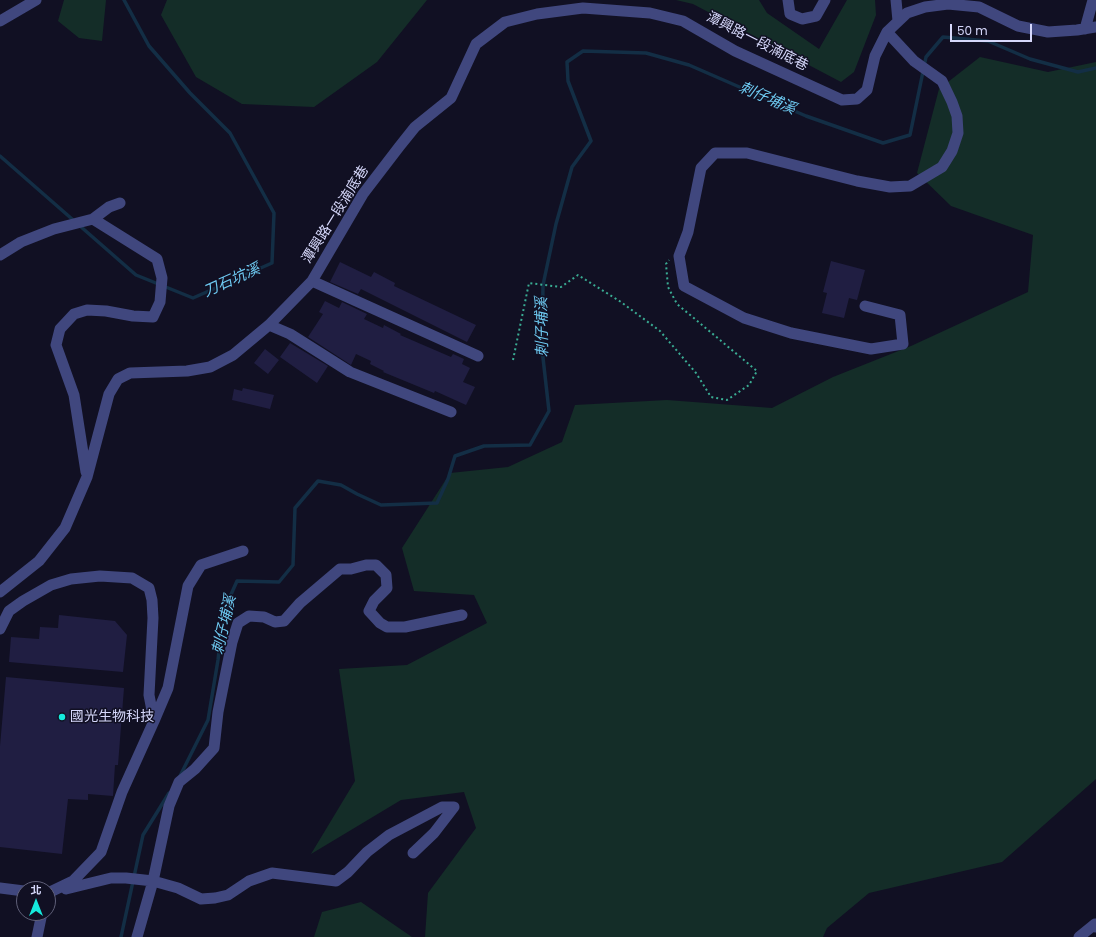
<!DOCTYPE html>
<html>
<head>
<meta charset="utf-8">
<style>
  body { margin:0 }
  #map { position:relative; width:1096px; height:937px; overflow:hidden; background:#111023; font-family:Poppins,"Noto Sans TC",sans-serif }
  canvas { display:block }
  .north { position:absolute; left:16px; top:881px; width:40px; height:40px; box-sizing:border-box; background:#111023; border:1px solid #606079; border-radius:50%; rotate:0deg; font-size:11px; font-weight:700; line-height:16px; text-align:center; color:#d6d8fb }
  .north::after { content:''; display:block; margin:auto; width:14px; height:18px; background:#15e9dc; clip-path:polygon(50% 0,100% 100%,50% 72%,0 100%) }
  .scale { position:absolute; left:950px; top:24px; width:82px; height:18px; box-sizing:border-box; border:2px solid #d6d8fb; border-top:0; padding-left:5px; font-size:12px; line-height:14px; white-space:nowrap; color:#d6d8fb; -webkit-text-stroke:3px #111023; paint-order:stroke }
</style>
</head>
<body>
<div id="map">
<canvas width="1096" height="937"></canvas>
<div class="north">北</div>
<div class="scale">50 m</div>
</div>
<script>
const context = document.querySelector('canvas').getContext('2d');
context.lineJoin = 'round';
function fillPath(path, color) { context.fillStyle = color; context.fill(path, 'evenodd'); }
const toPath = rows => new Path2D(rows.map(r => 'M' + r).join(''));
function trace(path, color, width, dash) { context.strokeStyle = color; context.lineWidth = width; context.lineCap = dash ? 'butt' : 'round'; context.setLineDash(dash || []); context.stroke(path); }
function drawText(font, color, halo, rows, align = 'center') {
  context.font = font + ' Poppins,"Noto Sans TC",sans-serif'; context.lineWidth = 3; context.setLineDash([]); context.textBaseline = 'middle'; context.strokeStyle = halo; context.fillStyle = color; for (const [text, x, y, turn = 0] of rows) {
    context.save(); context.translate(x, y); context.rotate((+turn || 0) * Math.PI / 180); context.textAlign = isNaN(turn) ? turn : align; if (halo) context.strokeText(text, 0, 0); context.fillText(text, 0, 0); context.restore();
  }
}
fillPath(toPath([
  [64,0,106,0,102,41,79,38,58,21],
  [167,0,427,0,377,62,314,107,242,104,196,77,161,15],
  [676,0,759,0,767,13,819,49,847,0,875,0,876,15,854,72,841,82,693,4],
  [980,57,1048,72,1096,62,1096,779,1002,862,869,893,827,928,823,937,425,937,428,893,476,828,464,792,401,800,311,854,355,781,339,669,407,665,487,623,474,595,414,591,402,548,450,473,508,467,562,442,575,405,667,400,772,408,833,377,911,346,1028,292,1033,235,951,206,917,173,939,89],
  [361,902,412,937,314,937,322,912]
]), '#142d28');
trace(toPath([
  [0,156,136,275,193,298,272,263,274,213,230,133,190,93,149,46,124,0],
  [179,778,208,720,218,660,221,633,229,599,237,581,279,582,293,565,295,508,318,481,341,485,357,494,381,505,437,503,448,479,455,456,484,446,530,445,549,411,542,349,543,285,556,224,572,167,591,141,568,81,567,62,583,51,646,53,689,65,806,116,883,143,910,135,926,57,943,37,988,41,1030,59,1078,72,1096,68],
  [121,937,143,835,169,793]
]), '#132e45', 3.5);
fillPath(toPath([
  [831,261,865,270,857,300,849,298,844,318,822,313,827,293,823,292],
  [340,262,371,277,374,272,395,283,394,286,476,325,467,342,361,289,358,294,330,282],
  [325,301,339,308,342,302,367,314,364,319,383,328,384,325,401,334,400,335,451,357,453,354,464,359,462,364,470,368,463,382,475,387,466,405,435,391,434,393,383,372,384,371,370,364,371,361,356,354,351,365,308,337,323,314,319,312],
  [290,343,328,366,317,383,280,357],
  [265,349,279,360,268,374,254,363],
  [243,388,274,395,270,409,232,400,234,389,242,391],
  [59,615,115,621,127,635,123,672,9,662,11,637,39,639,40,627,58,628],
  [6,677,124,688,118,765,115,765,113,796,88,794,88,800,68,799,62,854,0,847,0,746]
]), '#201e42');
trace(toPath([
  [513,360,529,283,561,287,578,275,621,302,660,331,696,373,711,397,727,400,749,385,757,371,677,304,668,287,666,264,669,260]
]), '#3aac93', 2, [2, 3]);
trace(toPath([
  [788,0,790,14,802,19,816,16,825,0],
  [896,0,898,21],
  [0,21,36,0],
  [1085,29,1093,0],
  [0,255,21,242,54,229,93,219,109,207,120,203],
  [312,281,478,356],
  [865,306,900,315,903,344,871,349,791,333,744,318,684,286,679,256,688,232,701,168,715,153,747,153,857,181,890,187,910,186,942,167,952,151,958,133,957,116,952,102,942,81,914,61,887,32],
  [269,325,290,334,350,372,451,412],
  [86,472,74,395,56,345,60,329,74,314,87,310,106,311,133,316,153,317,160,302,162,278,157,259,93,219],
  [0,592,39,561,65,528,87,477,109,394,118,379,130,373,187,371,210,367,233,355,269,325,312,281,363,194,399,147,415,127,451,98,476,44,505,22,537,14,583,8,650,13,683,21,735,51,842,100,857,99,867,90,875,56,887,32,907,13,925,7,948,4,979,7,1018,26,1048,32,1077,30,1096,27],
  [0,629,9,611,23,601,51,585,71,579,100,576,132,578,149,588,152,600,153,618,149,695,154,721,122,792,101,852,73,881,48,893],
  [154,721,168,688,188,586,201,565,243,551],
  [0,888,24,891],
  [66,889,111,878,126,878,153,881,178,888,201,899,215,898,228,895,249,881,272,873,336,881,348,872,367,852,389,835,442,807,454,807,434,833,413,853],
  [37,937,42,913],
  [137,937,153,881,169,806,179,782,195,769,214,748,218,712,232,642,238,623,249,616,264,617,275,622,284,621,300,603,340,569,351,569,366,565,376,565,386,575,387,588,374,601,369,611,380,623,387,627,405,627,462,615],
  [1079,937,1095,924,1096,927]
]), '#40477e', 11);
for (const [x, y, r, color] of [
  [62,717,4,"#15e9dc"]
]) { const dot = new Path2D(); dot.arc(x, y, r, 0, 2 * Math.PI); context.fillStyle = color; context.fill(dot); trace(dot, '#111023', 1.5); }
drawText('14px', '#d6d8fb', '#111023', [
  ["潭興路一段湳底巷",757,42,27],
  ["潭興路一段湳底巷",336,215,-58]
]);
drawText('14px', '#d6d8fb', '#111023', [
  ["國光生物科技",70,717]
], 'left');
drawText('italic 15px', '#6ecaf2', '#111023', [
  ["刺仔埔溪",767,99,23],
  ["刀石坑溪",232,281,-24],
  ["刺仔埔溪",543,327,-91],
  ["刺仔埔溪",225,625,-77]
]);
</script>
</body>
</html>
